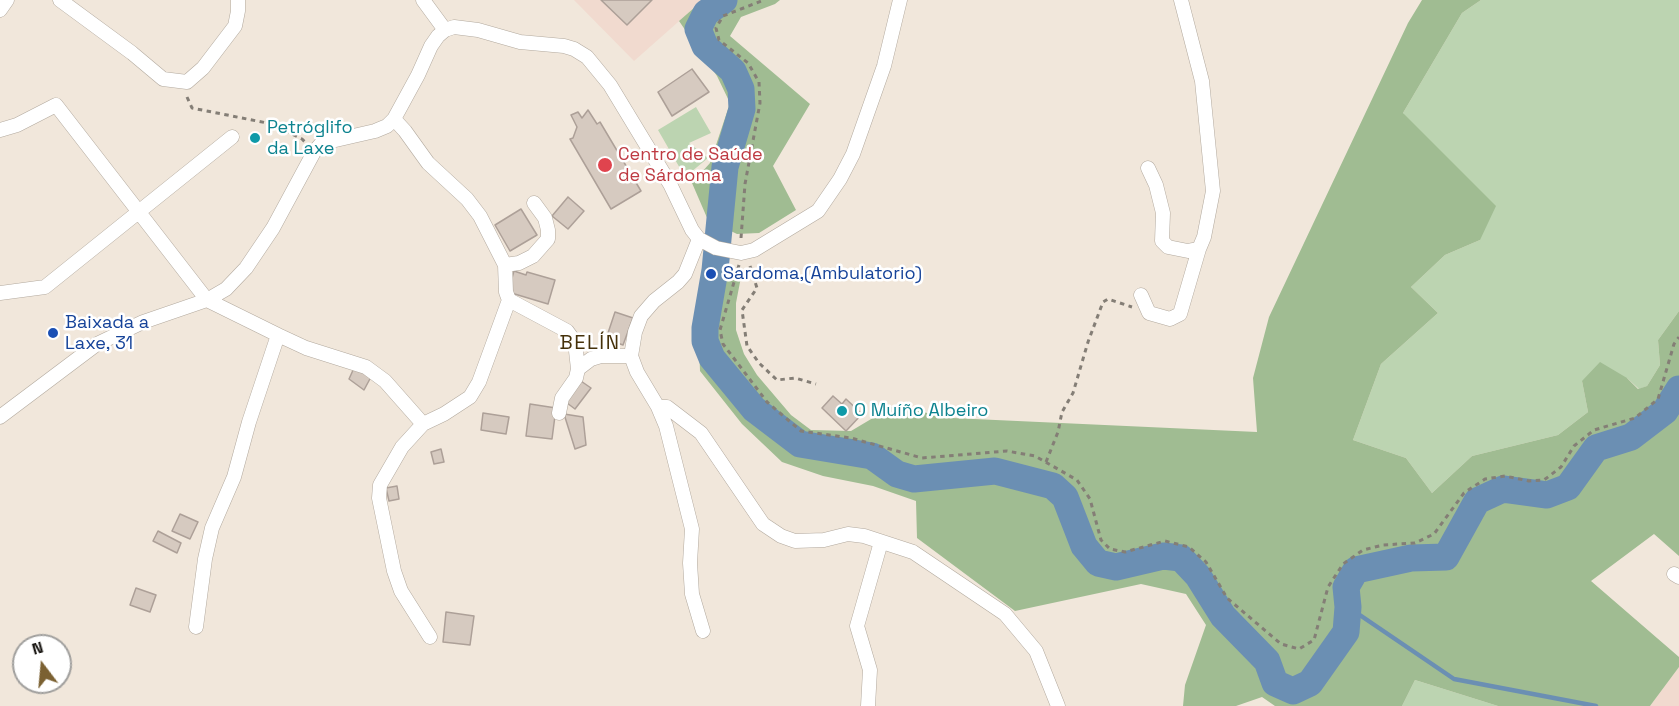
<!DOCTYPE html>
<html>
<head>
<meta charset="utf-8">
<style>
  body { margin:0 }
  #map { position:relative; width:1679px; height:706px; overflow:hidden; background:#f1e7db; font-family:"Space Grotesk",sans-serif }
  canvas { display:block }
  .north { position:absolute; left:12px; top:634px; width:60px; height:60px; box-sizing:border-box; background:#fff; border:2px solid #a09f9d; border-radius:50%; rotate:344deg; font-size:16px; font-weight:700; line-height:24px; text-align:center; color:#120f0b }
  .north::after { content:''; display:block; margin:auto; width:21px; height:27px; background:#7b6132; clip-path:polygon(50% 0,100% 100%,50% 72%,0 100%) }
</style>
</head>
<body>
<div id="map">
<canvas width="1679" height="706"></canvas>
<div class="north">N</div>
</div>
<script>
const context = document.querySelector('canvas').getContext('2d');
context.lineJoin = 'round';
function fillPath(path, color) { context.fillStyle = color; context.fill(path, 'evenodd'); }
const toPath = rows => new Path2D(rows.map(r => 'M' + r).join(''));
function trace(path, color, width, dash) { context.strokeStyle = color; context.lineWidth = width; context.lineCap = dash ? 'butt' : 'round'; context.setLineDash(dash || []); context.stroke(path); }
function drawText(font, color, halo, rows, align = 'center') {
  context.font = font + ' "Space Grotesk",sans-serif'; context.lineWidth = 5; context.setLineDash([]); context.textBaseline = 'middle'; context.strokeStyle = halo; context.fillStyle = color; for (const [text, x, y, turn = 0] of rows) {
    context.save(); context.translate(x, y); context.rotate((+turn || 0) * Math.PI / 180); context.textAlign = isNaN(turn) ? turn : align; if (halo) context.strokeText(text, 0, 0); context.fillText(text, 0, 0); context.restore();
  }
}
fillPath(toPath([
  [574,0,703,0,634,61],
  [1679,667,1679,706,1650,706]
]), '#f1dacf');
fillPath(toPath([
  [1481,0,1679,0,1679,311,1658,340,1660,365,1647,386,1639,389,1627,378,1582,381,1588,412,1558,435,1472,456,1432,493,1406,458,1353,440,1381,364,1438,313,1411,287,1445,255,1480,240,1403,113,1462,13],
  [696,107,711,133,689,143,708,158,685,177,658,130],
  [1415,680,1498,706,1402,706]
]), '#bcd4b1');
fillPath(toPath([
  [703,0,780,0,775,4,741,17,730,36,810,104,773,166,796,210,759,233,737,234,708,220,692,183,710,163,730,103,717,76,679,21],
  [1422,0,1481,0,1462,13,1403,113,1496,206,1480,240,1445,255,1411,287,1438,313,1381,364,1353,440,1406,458,1432,493,1472,456,1558,435,1588,412,1582,381,1600,362,1627,378,1638,389,1647,386,1660,365,1658,340,1679,311,1679,556,1654,534,1591,581,1679,657,1679,667,1650,706,1498,706,1415,680,1402,706,1275,706,1262,697,1236,706,1183,706,1185,685,1206,625,1186,594,1141,584,1015,611,917,538,916,501,873,486,823,476,782,462,742,424,700,371,698,317,705,270,741,277,736,303,736,330,744,354,757,375,791,415,811,430,851,431,893,406,952,418,1257,432,1253,378,1269,317,1408,23]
]), '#a0bc92');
trace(toPath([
  [1348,607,1454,679,1596,706]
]), '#6b8fb3', 4.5);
trace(toPath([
  [724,0,706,13,698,29,705,46,733,71,741,89,742,109,725,167,715,270,705,328,705,341,712,358,754,409,800,444,872,456,897,474,914,479,995,471,1053,486,1065,497,1084,546,1098,563,1116,567,1163,556,1181,558,1198,576,1223,616,1267,661,1275,683,1293,691,1310,683,1346,632,1348,607,1346,587,1356,570,1411,558,1446,557,1477,501,1503,489,1547,495,1568,487,1596,448,1631,437,1665,411,1679,389]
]), '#6b8fb3', 27);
const building = toPath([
  [601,0,652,0,627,25,601,0],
  [692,69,709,92,672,116,658,92,692,69],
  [588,110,597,124,600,122,641,191,611,209,570,139,573,138,577,127,571,115,578,112,582,118,588,110],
  [568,197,584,211,568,229,552,216,568,197],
  [521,209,537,235,510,251,495,225,521,209],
  [514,271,526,275,527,272,555,280,548,304,508,292,514,271],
  [615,312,633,318,623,345,606,339,615,312],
  [354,368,372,375,364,390,349,379,354,368],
  [578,379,591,388,575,409,563,400,578,379],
  [833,396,842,404,846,399,862,414,846,431,822,408,833,396],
  [530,404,556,408,552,439,526,436,530,404],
  [483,413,509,417,506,434,481,430,483,413],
  [564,414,583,417,586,445,575,449,564,414],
  [441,449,444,462,434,464,431,452,441,449],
  [397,486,399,499,389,501,386,488,397,486],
  [180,514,198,522,190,539,172,531,180,514],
  [158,531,181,543,177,553,153,541,158,531],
  [136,588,156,595,150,612,130,605,136,588],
  [446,612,474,616,470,645,443,642,446,612]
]);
fillPath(building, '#d6cac0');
trace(building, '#ada098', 1.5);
const minor = toPath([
  [60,0,132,53,163,79,187,82,203,68,235,26,238,11,238,0],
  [423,0,445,30],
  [0,10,7,0],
  [394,119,405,131,428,163,467,199,480,216,505,265,506,292,509,300,479,382,470,397,444,414,423,424,402,447,380,485,379,498,394,571,401,591,430,637],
  [0,130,17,125,56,105,207,300,278,335,249,422,234,477,212,528,205,559,196,627],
  [1148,168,1156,185,1163,213,1162,241,1168,247,1188,251,1199,249],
  [699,239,685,274,678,282,654,301,641,316,635,332,631,356,637,372,658,407,667,407,701,433,763,524,781,536,795,541,824,540,848,534,864,536,913,552,1005,614,1036,651,1058,706],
  [505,265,519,263,533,256,548,239,548,230,545,218,534,203],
  [0,293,45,287,232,137],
  [1141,295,1149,313,1170,319,1180,314,1199,249,1204,237,1213,191,1202,81,1181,0],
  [509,300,567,331,575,342,578,369,576,378,562,398,559,413],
  [278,335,306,348,366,367,385,381,423,424],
  [578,369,591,359,601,356,631,356],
  [658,407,666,426,692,529,690,563,692,594,703,631],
  [0,417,97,344,143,322,207,300,226,289,246,268,273,228,314,152,320,145,327,142,375,131,387,126,394,119,418,75,431,46,438,36,445,30,454,27,478,30,520,42,564,46,574,49,587,57,610,85,670,184,692,230,699,239,716,248,741,253,754,250,818,211,840,179,853,154,884,66,900,0],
  [1674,574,1679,577],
  [868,706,870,670,857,626,881,542]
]);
trace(minor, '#b2a99e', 15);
trace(toPath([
  [187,97,192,108,272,124,302,139,306,143],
  [741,238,745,184,760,103,759,82,748,63,719,40,716,28,723,16,764,0],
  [739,265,720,330,723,344,767,402,801,431,851,438,922,458,1007,451,1035,456,1077,480,1090,499,1101,540,1110,549,1125,552,1165,541,1189,547,1206,562,1227,598,1281,644,1299,649,1314,640,1328,587,1343,564,1363,550,1383,545,1415,543,1434,534,1464,493,1485,479,1505,476,1529,481,1544,480,1561,467,1574,446,1594,430,1635,418,1658,399,1674,344,1679,337],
  [750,266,757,288,742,310,747,346,759,363,777,380,795,378,816,384],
  [1046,462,1058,432,1062,412,1073,393,1088,342,1103,302,1108,299,1132,307]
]), '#847e76', 3, [4.5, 4.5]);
trace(minor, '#fff', 14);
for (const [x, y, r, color] of [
  [255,138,6,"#0f9aa8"],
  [605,165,8,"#e0444e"],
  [711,274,6,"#1a4fb4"],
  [53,333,6,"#1a4fb4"],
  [842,411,6,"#0f9aa8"]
]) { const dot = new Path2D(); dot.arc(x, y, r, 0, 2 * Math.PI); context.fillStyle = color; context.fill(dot); trace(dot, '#fff', 2); }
drawText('18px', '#0d838f', '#fff', [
  ["Petróglifo",267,128],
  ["da Laxe",267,149],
  ["O Muíño Albeiro",854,411]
], 'left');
drawText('18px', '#be3a42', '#fff', [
  ["Centro de Saúde",618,155],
  ["de Sárdoma",618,176]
], 'left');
drawText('18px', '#164399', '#fff', [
  ["Sardoma,(Ambulatorio)",723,274],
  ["Baixada a",65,323],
  ["Laxe, 31",65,344]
], 'left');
context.letterSpacing = '1.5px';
drawText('20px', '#45310a', '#fff', [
  ["BELÍN",590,344]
]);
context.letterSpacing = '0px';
</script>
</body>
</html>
